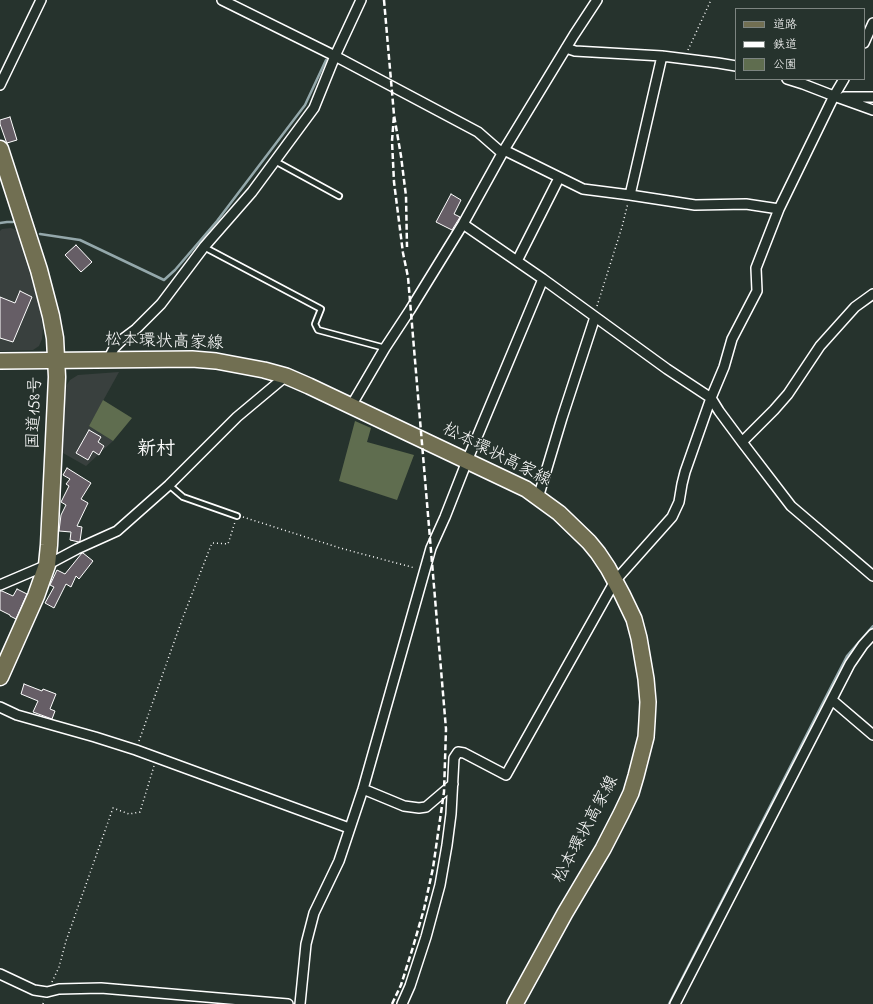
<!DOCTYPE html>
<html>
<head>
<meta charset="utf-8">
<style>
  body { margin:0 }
  #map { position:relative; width:873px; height:1004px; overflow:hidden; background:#26332d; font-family:"Indie Flower","Klee One",sans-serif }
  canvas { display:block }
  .legend { position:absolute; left:735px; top:8px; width:130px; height:72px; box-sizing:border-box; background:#26332d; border:1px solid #7d8581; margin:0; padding:5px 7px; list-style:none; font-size:12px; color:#fff }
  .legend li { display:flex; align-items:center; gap:8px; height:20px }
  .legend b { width:20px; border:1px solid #7d8581 }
</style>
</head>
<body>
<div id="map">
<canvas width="873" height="1004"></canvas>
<ul class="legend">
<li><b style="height:5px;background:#716f52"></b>道路</li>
<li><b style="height:5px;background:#fff"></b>鉄道</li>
<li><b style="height:11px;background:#5f6d4f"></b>公園</li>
</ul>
</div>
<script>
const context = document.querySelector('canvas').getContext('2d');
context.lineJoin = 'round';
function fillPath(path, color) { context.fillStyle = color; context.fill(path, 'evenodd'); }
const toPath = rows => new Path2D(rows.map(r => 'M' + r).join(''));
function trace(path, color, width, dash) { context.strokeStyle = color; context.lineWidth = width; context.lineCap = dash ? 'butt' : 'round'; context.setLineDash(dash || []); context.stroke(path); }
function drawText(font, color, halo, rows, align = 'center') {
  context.font = font + ' "Indie Flower","Klee One",sans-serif'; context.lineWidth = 3; context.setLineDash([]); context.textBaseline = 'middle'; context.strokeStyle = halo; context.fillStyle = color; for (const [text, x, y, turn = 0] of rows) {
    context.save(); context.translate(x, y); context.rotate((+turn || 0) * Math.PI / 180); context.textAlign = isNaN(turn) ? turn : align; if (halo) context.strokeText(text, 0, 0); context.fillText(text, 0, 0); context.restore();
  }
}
fillPath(toPath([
  [11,228,16,230,38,300,41,315,43,328,42,339,39,346,33,350,0,351,0,231,2,229],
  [119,372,89,426,113,441,86,466,63,453,65,394,66,386,70,380,78,375]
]), '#39403e');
fillPath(toPath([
  [103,400,132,418,113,441,89,426],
  [355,421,371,428,367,442,414,455,397,500,339,481]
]), '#5f6d4f');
trace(toPath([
  [0,223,7,222,13,222],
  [40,234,80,240,164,280,175,270,217,221,305,105,326,60],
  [669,1004,832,685,847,656,873,626]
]), '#94a8ab', 2.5);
const building = toPath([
  [10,117,17,140,7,143,6,141,0,124,0,120,10,117],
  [451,194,461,200,454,214,460,217,452,230,436,222,451,194],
  [76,245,92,262,81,272,65,255,76,245],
  [20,291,32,297,13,342,0,338,0,297,15,303,20,291],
  [89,430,101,437,98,442,104,446,99,455,93,451,88,460,76,453,89,430],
  [67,468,91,483,81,499,88,503,77,526,82,527,80,541,79,542,70,540,71,532,59,531,61,515,66,505,61,502,69,486,66,484,70,479,63,475,67,468],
  [82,553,83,553,93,561,79,579,76,576,71,587,66,584,54,608,45,603,54,587,50,585,57,570,65,574,82,553],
  [17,589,27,594,16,619,10,616,10,615,0,610,0,591,2,591,13,596,17,589],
  [24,684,42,691,43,689,56,694,50,709,55,711,52,719,33,712,38,701,21,694,24,684]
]);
fillPath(building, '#665e66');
trace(building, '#fff', 1);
const service = toPath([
  [275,161,339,196],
  [204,247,321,309,315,324,318,330,385,348],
  [169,485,183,497,237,516]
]);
const minor = toPath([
  [222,0,335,56,478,132,502,153],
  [864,43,873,23],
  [566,48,575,51,662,56,718,63,736,66],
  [787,79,803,84,834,96,873,110],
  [0,85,41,0],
  [844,97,873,97],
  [504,150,583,189,630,195,695,205,746,204,779,209],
  [630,195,662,56],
  [463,224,543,279,667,369,711,398,719,411,742,442,791,506,873,576],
  [517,261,559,178],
  [108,360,114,348,124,338,136,329,161,304,204,247,252,192,314,108,335,56,361,0],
  [351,406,385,348,410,310,463,224,504,150,574,35,597,0],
  [742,442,774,410,788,394,820,346,855,307,873,294],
  [538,498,562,418,595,317],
  [0,585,47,565,77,549,117,531,169,485,237,417,286,376],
  [832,700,873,735],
  [0,707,17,715,95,737,136,750,349,828],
  [363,789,404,806,419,808,426,807,453,784],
  [0,974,34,990,47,992,59,989,101,988,288,1004],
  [300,1004,306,944,314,913,339,861,363,789,431,548,445,517,467,461,543,279],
  [402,1004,410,986,426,937,440,885,447,845,451,814,454,758,458,752,464,753,506,775,615,581,672,517,679,502,682,484,685,472,711,398,724,367,732,339,757,291,756,268,779,209,834,96,844,79],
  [675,1004,850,664,863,645,873,634]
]);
const primary = toPath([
  [0,361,192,359,216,361,264,370,286,376,309,386,526,489,559,513,589,542,598,553,608,568,622,594,634,619,639,638,646,679,648,702,647,721,646,737,636,776,631,793,621,814,603,849,565,913,515,1004]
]);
const trunk = toPath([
  [0,149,39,270,51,316,55,338,57,377,49,545,47,565,36,596,0,677]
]);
trace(service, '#fff', 8);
trace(minor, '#fff', 12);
trace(primary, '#fff', 18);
trace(trunk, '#fff', 19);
trace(toPath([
  [688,50,711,0],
  [597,306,622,227,628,203],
  [243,517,340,548,415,568],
  [139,741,183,617,212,543,228,544,235,522],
  [52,982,59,967,66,941,113,808,129,814,140,812,154,766],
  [43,1004,44,1000]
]), '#fff', 1.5, [1, 3]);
trace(service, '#26332d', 4.5);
trace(minor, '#26332d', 9);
trace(primary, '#716f52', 15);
trace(trunk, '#716f52', 16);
trace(toPath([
  [384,0,394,115,401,156,406,196,407,247],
  [392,1004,401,985,413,947,424,909,433,868,444,792,446,729,408,277,403,253,394,182,392,141,394,115]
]), '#fff', 2.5, [6, 3]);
drawText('17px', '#fff', '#26332d', [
  ["松本環状高家線",164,343,2],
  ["国道158号",36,413,-88],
  ["松本環状高家線",496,456,27],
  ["松本環状高家線",587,830,-62]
]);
drawText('bold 19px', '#fff', '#26332d', [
  ["新村",156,451]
]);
</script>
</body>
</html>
